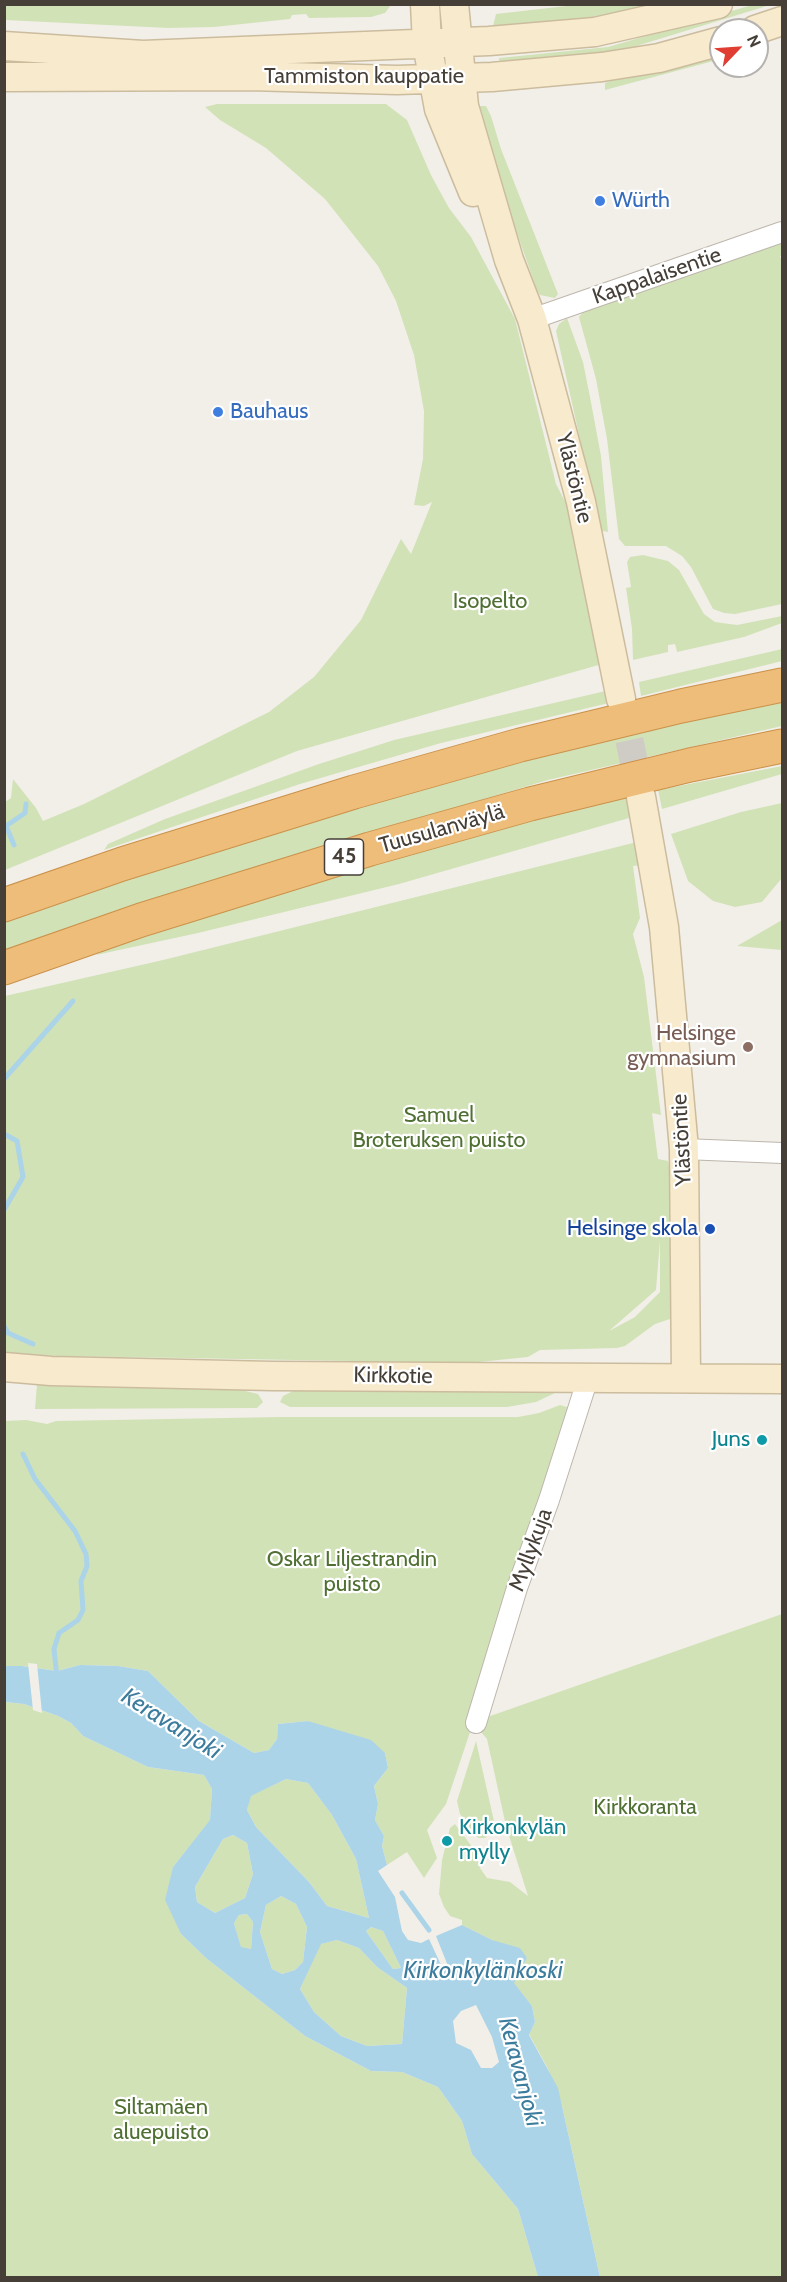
<!DOCTYPE html>
<html>
<head>
<meta charset="utf-8">
<style>
  body { margin:0 }
  #map { position:relative; width:787px; height:2282px; overflow:hidden; background:#f2efe9; font-family:Cabin,sans-serif }
  canvas { display:block }
  .frame { position:absolute; inset:0; border:6px solid #453f38; pointer-events:none }
  .north { position:absolute; left:709px; top:18px; width:60px; height:60px; box-sizing:border-box; background:#fff; border:2px solid #b5b2af; border-radius:50%; rotate:65deg; font-size:16px; font-weight:700; line-height:24px; text-align:center; color:#453f38 }
  .north::after { content:''; display:block; margin:auto; width:21px; height:27px; background:#e03e32; clip-path:polygon(50% 0,100% 100%,50% 72%,0 100%) }
</style>
</head>
<body>
<div id="map">
<canvas width="787" height="2282"></canvas>
<div class="frame"></div>
<div class="north">N</div>
</div>
<script>
const context = document.querySelector('canvas').getContext('2d');
context.lineJoin = 'round';
function fillPath(path, color) { context.fillStyle = color; context.fill(path, 'evenodd'); }
const toPath = rows => new Path2D(rows.map(r => 'M' + r).join(''));
function trace(path, color, width, dash) { context.strokeStyle = color; context.lineWidth = width; context.lineCap = dash ? 'butt' : 'round'; context.setLineDash(dash || []); context.stroke(path); }
function drawText(font, color, halo, rows, align = 'center') {
  context.font = font + ' Cabin,sans-serif'; context.lineWidth = 4.5; context.setLineDash([]); context.textBaseline = 'middle'; context.strokeStyle = halo; context.fillStyle = color; for (const [text, x, y, turn = 0] of rows) {
    context.save(); context.translate(x, y); context.rotate((+turn || 0) * Math.PI / 180); context.textAlign = isNaN(turn) ? turn : align; if (halo) context.strokeText(text, 0, 0); context.fillText(text, 0, 0); context.restore();
  }
}
fillPath(toPath([
  [4,5,391,5,385,13,371,17,309,18,306,14,292,15,290,19,214,27,168,28,5,20],
  [575,5,669,5,612,16,493,26,496,14],
  [752,5,770,5,604,56,500,66,499,58,608,47],
  [721,51,721,59,605,90,605,83,640,70],
  [217,104,386,104,407,120,431,175,449,208,471,237,515,319,556,484,575,521,602,664,297,751,5,870,5,802,11,798,13,779,36,808,43,821,84,804,269,712,314,677,361,620,401,539,411,554,432,502,424,506,414,505,423,459,424,411,414,355,396,301,378,266,325,199,266,148,220,120,205,107],
  [480,106,486,106,491,116,501,149,558,294,555,298,540,295,537,290,482,134,478,109],
  [782,243,782,255,780,256,782,262,782,604,735,614,724,613,713,609,691,567,682,556,666,546,625,546,619,539,607,439,596,379,579,317,584,311],
  [567,318,583,362,590,397,601,456,608,532,602,531,597,516,556,331,559,324],
  [643,555,668,561,679,570,704,614,715,622,737,625,782,616,782,623,744,637,677,652,675,644,668,645,668,652,633,660,632,629,626,588,631,587,627,562,630,557],
  [782,649,782,661,641,696,639,682],
  [610,690,613,702,441,743,300,784,104,850,108,844,165,819,319,764,394,740],
  [782,699,782,726,548,780,276,861,5,951,4,917,539,752],
  [782,766,782,774,662,809,658,790],
  [632,796,636,816,399,884,198,933,96,955,107,949,335,876,464,838,566,810],
  [782,803,782,878,762,902,735,907,713,901,688,881,671,834,741,812],
  [637,842,641,865,633,866,640,918,633,934,644,977,661,1115,652,1113,658,1159,668,1161,671,1178,670,1319,655,1324,625,1346,617,1348,540,1350,528,1357,469,1363,5,1355,5,996,163,960],
  [660,1241,660,1292,635,1317,609,1331,656,1290],
  [782,920,782,950,737,946],
  [37,1384,233,1388,258,1394,263,1402,257,1408,35,1409],
  [349,1388,555,1393,536,1402,507,1407,290,1407,280,1402,283,1396,293,1391],
  [560,1405,570,1408,473,1722,782,1614,782,2277,600,2277,562,2106,547,2067,529,2034,535,2022,532,2006,513,1983,527,1958,462,1925,462,1920,450,1916,444,1907,439,1894,442,1860,450,1828,455,1824,476,1852,480,1868,487,1878,510,1882,528,1896,506,1826,487,1739,473,1723,446,1804,427,1830,437,1858,424,1878,407,1852,387,1865,382,1846,384,1836,375,1820,378,1804,374,1786,388,1768,385,1753,308,1721,278,1724,277,1739,269,1750,254,1753,199,1721,148,1671,118,1666,80,1665,57,1671,22,1666,5,1666,5,1421,26,1420,47,1424,56,1421,280,1417,518,1417,539,1413],
  [5,1702,24,1704,58,1716,71,1723,83,1736,148,1767,204,1775,212,1789,210,1821,173,1867,181,1934,206,1958,305,2036,371,2071,402,2072,438,2087,462,2121,472,2154,518,2209,538,2277,5,2277],
  [476,1741,494,1821,492,1833,485,1838,478,1838,472,1831,460,1814,457,1801],
  [286,1779,308,1783,332,1815,356,1859,369,1918,327,1906,309,1882,256,1827,247,1810,250,1796],
  [233,1835,247,1843,253,1874,245,1898,215,1913,197,1902,195,1887,223,1839],
  [281,1896,296,1904,307,1927,303,1962,295,1970,282,1974,272,1969,260,1932,266,1905],
  [247,1914,253,1922,251,1949,241,1948,234,1923,239,1915],
  [371,1927,383,1931,401,1968,393,1969,366,1931],
  [337,1940,359,1948,377,1967,407,1988,402,2044,367,2046,341,2036,314,2012,300,1989,320,1944]
]), '#d2e2b7');
fillPath(toPath([
  [80,1665,118,1666,148,1671,199,1721,254,1753,269,1750,277,1739,278,1724,308,1721,371,1740,385,1753,388,1768,374,1786,378,1804,375,1820,384,1836,382,1846,387,1865,378,1871,395,1897,402,1931,408,1940,421,1943,429,1939,442,1967,448,1966,436,1936,462,1925,492,1940,520,1948,527,1958,514,1983,532,2006,535,2022,529,2035,558,2088,600,2277,538,2277,518,2209,472,2154,462,2121,438,2087,402,2072,371,2071,305,2036,206,1958,181,1934,165,1900,173,1867,210,1820,212,1789,204,1775,148,1767,83,1736,71,1723,58,1716,24,1704,5,1702,5,1666,22,1666,57,1671],
  [286,1779,308,1783,332,1815,356,1859,369,1918,327,1906,309,1882,256,1827,247,1810,251,1796],
  [233,1835,247,1843,253,1874,245,1898,215,1913,197,1902,195,1887,223,1839],
  [281,1896,296,1904,307,1927,303,1962,295,1970,282,1974,272,1969,260,1932,266,1905],
  [247,1914,253,1922,251,1949,241,1947,234,1923,239,1915],
  [371,1927,383,1931,401,1968,393,1969,366,1931],
  [337,1940,359,1948,377,1967,407,1988,402,2044,367,2046,341,2036,314,2012,300,1989,321,1944],
  [476,2005,492,2037,499,2062,492,2068,481,2068,471,2050,456,2043,453,2021,461,2011]
]), '#acd4e8');
fillPath(toPath([
  [28,1663,37,1664,42,1713,33,1710]
]), '#f2efe9');
trace(toPath([
  [14,845,6,826,25,813,26,804],
  [4,1079,73,1001],
  [4,1134,17,1141,23,1177,4,1210],
  [4,1326,8,1333,33,1344],
  [23,1454,35,1479,75,1531,86,1554,87,1566,81,1581,83,1610,78,1620,59,1633,54,1649,57,1678],
  [402,1893,429,1930]
]), '#acd4e8', 5);
trace(toPath([
  [621,699,641,797]
]), '#cfccc6', 28, [28, 14]);
const street = toPath([
  [532,319,782,232],
  [684,1149,782,1153],
  [476,1723,517,1588,549,1500,588,1378]
]);
const secondary = toPath([
  [425,4,427,44,439,109,473,192],
  [454,4,464,106,509,260,532,319,581,502,621,699],
  [755,30,782,21],
  [4,46,143,55,489,41,595,32,718,4],
  [4,77,248,76,397,80,492,77,602,67,659,58,721,41],
  [641,797,664,927,684,1149,686,1378],
  [4,1367,51,1371,272,1376,782,1379]
]);
const highway = toPath([
  [4,905,122,864,354,792,520,745,681,706,782,685],
  [4,968,141,920,370,849,530,804,690,765,782,746]
]);
trace(street, '#bdb6ac', 22);
trace(secondary, '#ccbc9e', 31);
trace(highway, '#cb914a', 35);
trace(street, '#fff', 20);
trace(secondary, '#f8eacd', 28);
trace(highway, '#edbd79', 33);
for (const [x, y, r, color] of [
  [600,201,6,"#3f7fe0"],
  [218,412,6,"#3f7fe0"],
  [748,1047,6,"#8d6e63"],
  [710,1229,6,"#1a4fb4"],
  [762,1440,6,"#0f9aa8"],
  [447,1841,6,"#0f9aa8"]
]) { const dot = new Path2D(); dot.arc(x, y, r, 0, 2 * Math.PI); context.fillStyle = color; context.fill(dot); trace(dot, '#fff', 2); }
for (const [x, y, w] of [
  [344,857,39]
]) { const box = new Path2D(); box.roundRect(x - w / 2, y - 18, w, 36, 4.5); context.fillStyle = '#fff'; context.fill(box); trace(box, '#453f38', 1.5); }
drawText('bold 21px', '#453f38', null, [
  ["45",344,857]
]);
drawText('22px', '#453f38', '#fff', [
  ["Tammiston kauppatie",364,77],
  ["Kappalaisentie",657,276,-19],
  ["Ylästöntie",574,478,76],
  ["Tuusulanväylä",442,829,-16],
  ["Ylästöntie",682,1140,-93],
  ["Kirkkotie",393,1376,1],
  ["Myllykuja",531,1550,-70]
]);
drawText('22px', '#366cbe', '#fff', [
  ["Würth",612,201],
  ["Bauhaus",230,412]
], 'left');
drawText('22px', '#4f7032', '#fff', [
  ["Isopelto",490,602],
  ["Samuel",439,1116],
  ["Broteruksen puisto",439,1141],
  ["Oskar Liljestrandin",352,1560],
  ["puisto",352,1585],
  ["Kirkkoranta",645,1808],
  ["Siltamäen",161,2108],
  ["aluepuisto",161,2133]
]);
drawText('22px', '#785e54', '#fff', [
  ["Helsinge",736,1034],
  ["gymnasium",736,1059]
], 'right');
drawText('22px', '#164399', '#fff', [
  ["Helsinge skola",698,1229]
], 'right');
drawText('22px', '#0d838f', '#fff', [
  ["Juns",750,1440],
  ["Kirkonkylän",459,1828,"left"],
  ["mylly",459,1853,"left"]
], 'right');
drawText('italic 24px', '#3c7c9d', '#fff', [
  ["Keravanjoki",171,1724,32],
  ["Kirkonkylänkoski",483,1971],
  ["Keravanjoki",520,2072,75]
]);
</script>
</body>
</html>
